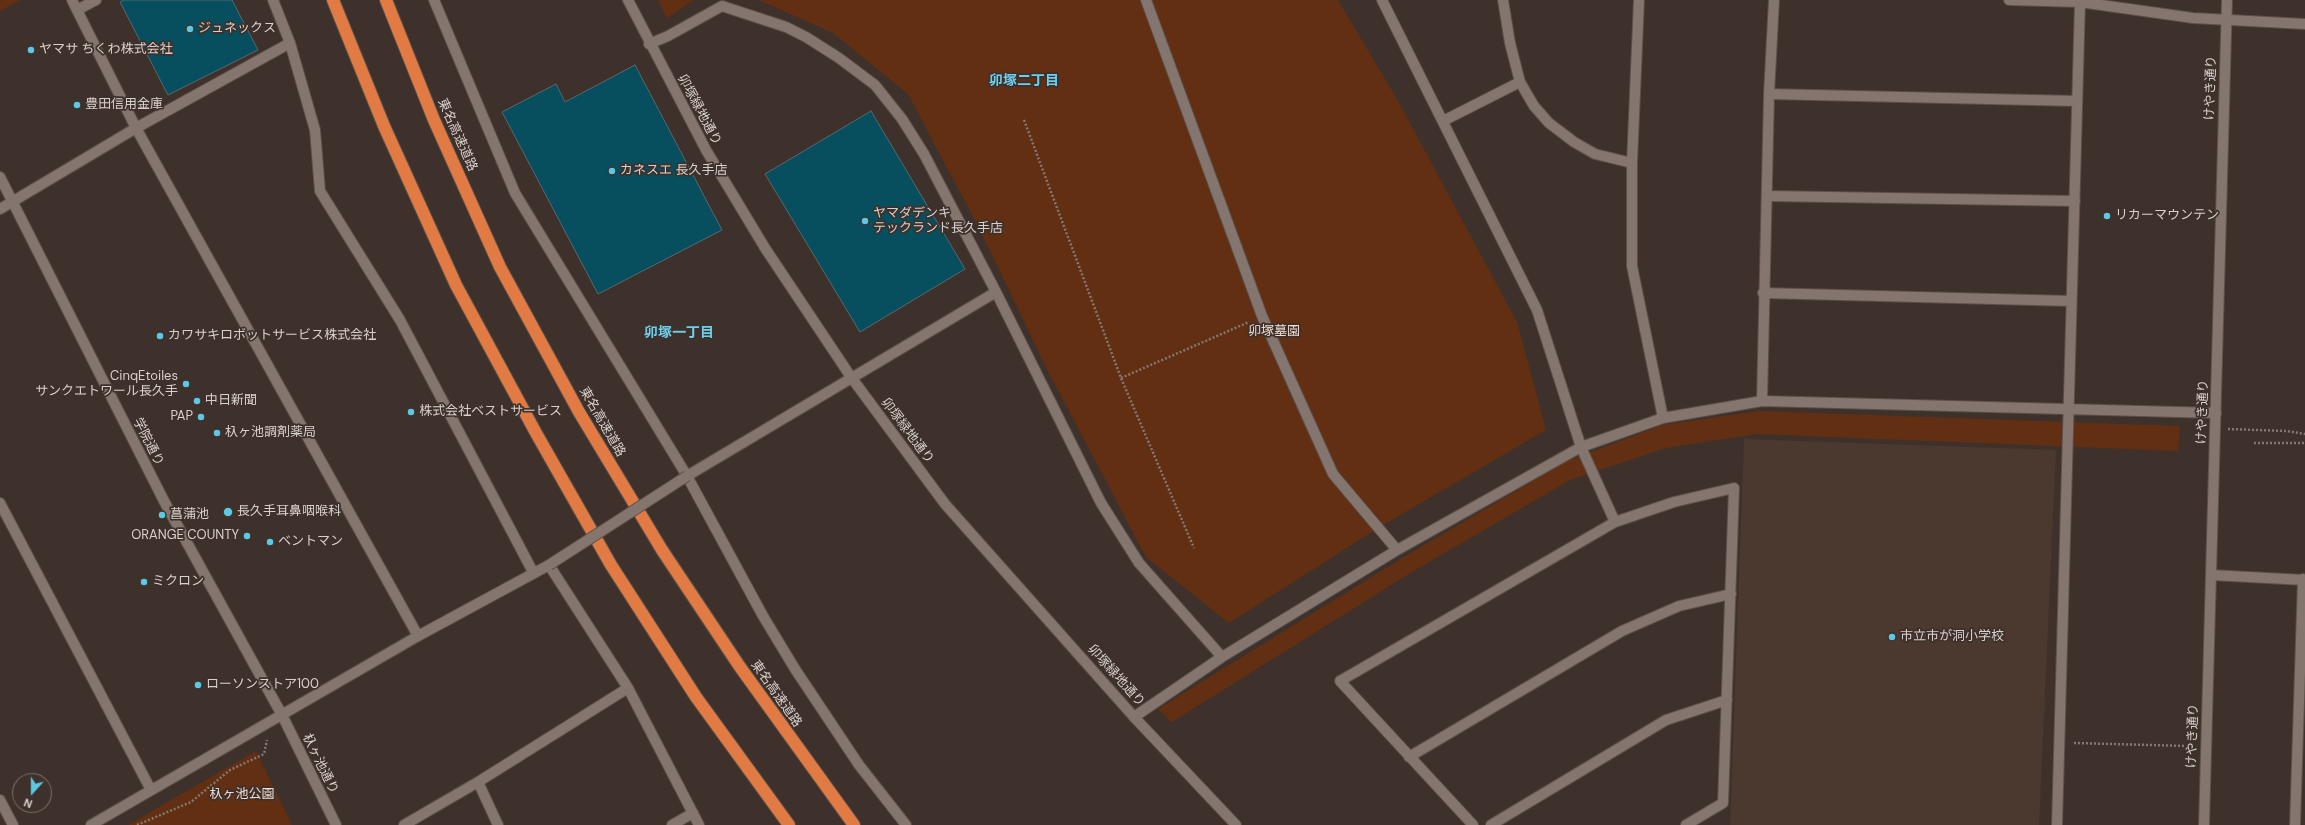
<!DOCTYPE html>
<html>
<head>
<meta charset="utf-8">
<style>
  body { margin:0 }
  #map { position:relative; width:2305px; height:825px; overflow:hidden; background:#3e312b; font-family:"DM Sans",sans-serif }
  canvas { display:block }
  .north { position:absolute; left:12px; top:773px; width:40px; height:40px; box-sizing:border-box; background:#3e312b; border:1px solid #7c716b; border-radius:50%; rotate:201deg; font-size:11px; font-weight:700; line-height:16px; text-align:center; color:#d8d0cc }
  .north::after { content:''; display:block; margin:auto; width:14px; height:18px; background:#5bc8e6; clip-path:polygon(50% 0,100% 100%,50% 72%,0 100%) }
</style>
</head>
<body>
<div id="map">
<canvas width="2305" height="825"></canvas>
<div class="north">N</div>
</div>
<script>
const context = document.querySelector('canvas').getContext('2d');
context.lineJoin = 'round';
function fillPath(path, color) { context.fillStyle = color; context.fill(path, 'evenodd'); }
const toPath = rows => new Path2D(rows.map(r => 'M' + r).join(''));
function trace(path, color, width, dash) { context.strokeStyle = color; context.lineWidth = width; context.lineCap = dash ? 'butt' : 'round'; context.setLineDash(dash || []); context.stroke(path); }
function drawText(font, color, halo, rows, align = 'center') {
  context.font = font + ' "DM Sans","Noto Sans JP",sans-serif'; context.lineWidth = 3.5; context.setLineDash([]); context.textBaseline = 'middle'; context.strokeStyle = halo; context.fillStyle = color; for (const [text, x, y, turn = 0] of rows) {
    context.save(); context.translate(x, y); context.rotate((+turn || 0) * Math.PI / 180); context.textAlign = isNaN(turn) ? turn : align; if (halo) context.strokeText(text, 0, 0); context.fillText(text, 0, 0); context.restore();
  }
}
fillPath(toPath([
  [1744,439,2056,450,2039,825,1730,825]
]), '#4b382e');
fillPath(toPath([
  [0,0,20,0,0,11],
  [658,0,693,0,667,18],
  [759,0,1338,0,1397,99,1517,322,1546,430,1378,528,1229,623,1146,557,1048,371,978,226,908,94,833,33],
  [1759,411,2180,426,2178,451,1756,434,1666,448,1570,480,1412,572,1172,722,1158,709,1404,557,1565,462,1662,425],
  [256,751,292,825,128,825]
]), '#622f12');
const building = toPath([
  [124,0,232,0,258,50,168,95,120,2,124,0],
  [635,65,722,230,598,294,502,112,556,84,565,102,635,65],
  [871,111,965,269,860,332,765,174,871,111]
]);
fillPath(building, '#074f5f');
trace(building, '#57686d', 1);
const minor = toPath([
  [72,0,136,128,418,636],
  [273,0,290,43,315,130,320,191,400,320,533,572],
  [434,0,515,193,687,476,763,616,795,669,859,765,906,825],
  [1146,0,1262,316,1333,474,1397,550],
  [1382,0,1537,310,1581,447,1615,522],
  [1503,0,1510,43,1520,82,1534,106,1549,123,1574,142,1595,154,1632,163],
  [1639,0,1632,163,1632,266,1663,418],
  [2009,0,2080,2,2193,18,2305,24],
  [77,10,96,0],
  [649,44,668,36,722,6,786,27,806,37,839,58,875,85,902,119,924,154,996,292,1101,503,1139,563,1222,657],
  [1769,94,2077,101],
  [1443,121,1520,82],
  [1767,196,2075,201],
  [0,209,136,128,290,43],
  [1763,293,2071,301],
  [687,476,996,292],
  [0,503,151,790],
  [549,565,628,688,699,825],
  [2211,575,2305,580],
  [1134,717,1222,657,1397,550,1581,447,1663,418,1762,401,2216,413],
  [1409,757,1622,631,1679,606,1731,594],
  [478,782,498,825],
  [0,800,13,825],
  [404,825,478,782,628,688],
  [672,825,693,813],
  [1473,825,1340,681,1615,522,1674,502,1734,488,1723,803,1686,825],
  [1491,825,1666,720,1727,700],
  [2057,825,2080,2],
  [2295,825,2303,579]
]);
const tertiary = toPath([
  [628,0,706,150,765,248,851,377,945,504,1134,717,1236,825],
  [0,177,164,501,282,715,336,825],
  [1762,401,1769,94,1774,0],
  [91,825,418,636,549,565],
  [2204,825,2227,0]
]);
const motorway = toPath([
  [333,0,384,126,456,285,536,433,611,565,696,697,789,825],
  [386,0,434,120,500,267,579,412,662,550,740,667,854,825]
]);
trace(minor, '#5a504a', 12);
trace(tertiary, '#5a504a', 12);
trace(motorway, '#5a504a', 14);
trace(toPath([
  [1024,120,1121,378,1194,548],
  [1121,378,1249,322],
  [2228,429,2287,431,2305,434],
  [2254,443,2305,443],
  [2074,743,2187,746],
  [137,825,191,802,230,770,264,754,267,740]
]), '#837873', 2.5, [2, 2]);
trace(minor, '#84756e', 10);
trace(tertiary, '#84756e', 10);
trace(motorway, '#e17b43', 12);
const tertiaryBridge = toPath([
  [549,565,687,476]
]);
trace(tertiaryBridge, '#5a504a', 12, []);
trace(tertiaryBridge, '#84756e', 10);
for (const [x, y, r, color] of [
  [190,29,4,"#5bc8e6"],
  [31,50,4,"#5bc8e6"],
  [77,105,4,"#5bc8e6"],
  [612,171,4,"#5bc8e6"],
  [2107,216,4,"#5bc8e6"],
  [865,221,4,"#5bc8e6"],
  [160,336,4,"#5bc8e6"],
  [186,384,4,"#5bc8e6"],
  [197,401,4,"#5bc8e6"],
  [411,412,4,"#5bc8e6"],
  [201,417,4,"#5bc8e6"],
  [217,433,4,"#5bc8e6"],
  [228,512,5,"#5bc8e6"],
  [162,515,4,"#5bc8e6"],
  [247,536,4,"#5bc8e6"],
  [270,542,4,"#5bc8e6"],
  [144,582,4,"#5bc8e6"],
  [1892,637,4,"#5bc8e6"],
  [198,685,4,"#5bc8e6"]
]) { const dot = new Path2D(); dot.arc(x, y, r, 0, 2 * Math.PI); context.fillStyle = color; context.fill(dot); trace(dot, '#3e312b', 1.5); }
drawText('13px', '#d8d0cc', '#3e312b', [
  ["ジュネックス",198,29],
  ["ヤマサ ちくわ株式会社",39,50],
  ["豊田信用金庫",85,105],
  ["カネスエ 長久手店",620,171],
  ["ヤマダデンキ",873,214],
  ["テックランド長久手店",873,229],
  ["リカーマウンテン",2115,216],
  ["カワサキロボットサービス株式会社",168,336],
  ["CinqEtoiles",178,377,"right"],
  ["サンクエトワール長久手",178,392,"right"],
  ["中日新聞",205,401],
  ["株式会社ベストサービス",419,412],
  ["PAP",193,417,"right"],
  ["杁ヶ池調剤薬局",225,433],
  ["長久手耳鼻咽喉科",237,512],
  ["菖蒲池",170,515],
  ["ORANGE COUNTY",239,536,"right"],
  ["ベントマン",278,542],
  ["ミクロン",152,582],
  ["市立市が洞小学校",1900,637],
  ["ローソンストア100",206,685]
], 'left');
drawText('13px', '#d8d0cc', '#3e312b', [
  ["けやき通り",2211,88,-88],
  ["卯塚緑地通り",699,110,62],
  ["東名高速道路",457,135,66],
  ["けやき通り",2203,412,-88],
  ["東名高速道路",602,422,60],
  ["卯塚緑地通り",907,431,53],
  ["学院通り",148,442,63],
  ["卯塚緑地通り",1116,676,48],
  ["東名高速道路",776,694,55],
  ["けやき通り",2193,736,-88],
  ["杁ヶ池通り",320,764,64]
]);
drawText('13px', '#f1dad0', '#3e312b', [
  ["卯塚墓園",1274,332],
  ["杁ヶ池公園",242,795]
]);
drawText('bold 14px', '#6ecfec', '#3e312b', [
  ["卯塚二丁目",1024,81],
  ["卯塚一丁目",679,333]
]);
</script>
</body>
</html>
